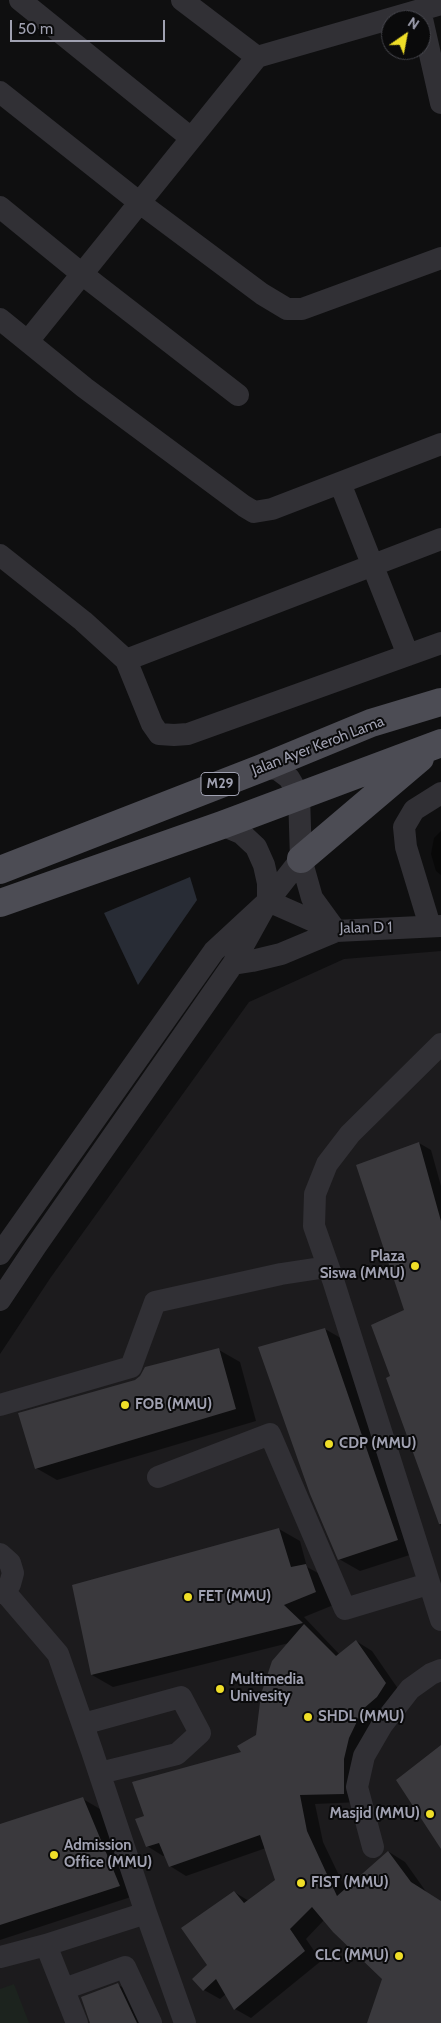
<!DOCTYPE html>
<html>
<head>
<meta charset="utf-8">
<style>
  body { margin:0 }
  #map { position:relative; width:441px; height:2023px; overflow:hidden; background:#0f0f10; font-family:Cabin,sans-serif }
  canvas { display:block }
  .north { position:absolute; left:381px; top:10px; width:50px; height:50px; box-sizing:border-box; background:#0a0a0b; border:1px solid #46464d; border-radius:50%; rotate:33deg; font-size:14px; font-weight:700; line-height:20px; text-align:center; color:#a0a1b1 }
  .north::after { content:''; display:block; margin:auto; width:18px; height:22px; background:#efde28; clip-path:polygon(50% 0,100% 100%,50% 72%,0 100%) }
  .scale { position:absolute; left:10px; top:20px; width:155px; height:22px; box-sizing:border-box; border:2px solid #a0a1b1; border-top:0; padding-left:6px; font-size:15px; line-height:18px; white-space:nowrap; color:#a0a1b1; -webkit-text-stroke:4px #0a0a0b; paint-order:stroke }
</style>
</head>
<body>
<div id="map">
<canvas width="441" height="2023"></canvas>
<div class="north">N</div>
<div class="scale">50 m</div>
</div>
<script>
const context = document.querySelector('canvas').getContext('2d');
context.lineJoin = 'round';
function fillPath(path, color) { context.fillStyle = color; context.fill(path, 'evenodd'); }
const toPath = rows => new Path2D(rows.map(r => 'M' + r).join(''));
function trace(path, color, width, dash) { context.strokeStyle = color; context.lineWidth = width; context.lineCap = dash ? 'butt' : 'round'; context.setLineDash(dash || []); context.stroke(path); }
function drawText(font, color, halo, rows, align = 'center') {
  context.font = font + ' Cabin,sans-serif'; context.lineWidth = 4; context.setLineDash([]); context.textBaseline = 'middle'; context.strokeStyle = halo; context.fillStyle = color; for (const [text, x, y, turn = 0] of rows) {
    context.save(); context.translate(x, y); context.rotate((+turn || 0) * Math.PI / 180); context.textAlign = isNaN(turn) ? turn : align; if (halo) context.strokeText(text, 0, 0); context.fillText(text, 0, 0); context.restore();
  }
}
fillPath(toPath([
  [441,951,441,2023,0,2023,0,1354,51,1277,249,1002,344,959]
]), '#1c1b1d');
fillPath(toPath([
  [14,1984,29,2023,0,2023,0,1989]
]), '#1c231e');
fillPath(toPath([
  [190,877,197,900,138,985,104,913]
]), '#282c35');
fillPath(toPath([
  [441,831,441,875,436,871,431,854,434,838],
  [419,1143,431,1150,441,1186,441,1527,388,1379,391,1377,406,1311],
  [325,1329,346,1341,419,1552,360,1571,339,1559],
  [219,1350,240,1362,256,1421,57,1480,36,1468,135,1381],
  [279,1529,300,1541,307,1567,327,1578,336,1604,304,1617,340,1655,356,1641,372,1651,401,1693,379,1718,360,1802,315,1804,323,1842,346,1890,389,1852,405,1862,427,1893,441,1902,441,2023,368,2023,383,1978,324,1920,306,1939,321,1961,251,2018,235,2009,226,1994,220,1999,204,1990,209,1965,234,1892,249,1901,277,1881,266,1848,186,1876,170,1866,166,1855,163,1856,147,1846,146,1817,243,1753,257,1736,289,1643,113,1687,92,1675],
  [83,1799,100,1809,137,1895,0,1940,0,1825],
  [118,1985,128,1990,143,2023,91,2023]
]), '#0007');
fillPath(toPath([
  [419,1142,441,1221,441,1524,439,1524,386,1378,390,1376,371,1325,404,1310,356,1165],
  [325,1328,398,1540,338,1560,310,1494,258,1347],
  [219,1348,236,1409,35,1469,18,1413,135,1380,140,1376,145,1367],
  [279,1528,291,1567,306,1564,316,1592,284,1605,303,1623,91,1675,72,1585],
  [304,1624,336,1656,356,1640,386,1683,377,1697,363,1709,349,1738,344,1759,344,1794,300,1795,307,1831,337,1896,388,1851,411,1882,441,1901,441,2023,367,2023,382,1979,333,1932,312,1907,290,1929,305,1951,234,2010,216,1979,203,1991,192,1979,207,1965,181,1928,234,1891,244,1903,275,1880,260,1835,169,1867,159,1843,146,1847,135,1819,144,1816,132,1782,241,1752,237,1746,256,1735,261,1694,272,1661],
  [441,1745,441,1849,396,1780],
  [83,1797,120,1886,0,1925,0,1824],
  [118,1983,137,2023,90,2023,81,1997]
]), '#3a393d');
trace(toPath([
  [20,0,191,138],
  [182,0,257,57],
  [420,10,441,103],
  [0,92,140,203,262,294,287,309,302,309,441,258],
  [0,207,82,274,238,395],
  [0,319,85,388,244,506,254,512,272,509,441,444],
  [28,341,257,57,441,4],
  [340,483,408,655],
  [0,555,83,621,126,660,152,724,159,734,174,735,188,734,441,643],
  [126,660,441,539],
  [268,901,336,931,441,926],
  [430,926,406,847,404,827,414,810,441,793],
  [233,964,252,961,281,954,336,931,312,898,301,859,299,795,289,778,277,769,262,768],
  [441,1044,350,1134,327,1164,315,1194,314,1226,333,1280,441,1620],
  [0,1254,214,951,268,901,301,859],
  [0,1300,36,1246,233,964,268,901,268,883,264,865,256,847,241,833,222,825],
  [0,1405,131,1367,155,1302,281,1274,327,1267],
  [158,1477,270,1434,345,1609,428,1584],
  [0,1554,10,1563,13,1573,10,1584,0,1593],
  [4,1591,58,1654,92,1751,146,1913,185,2023],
  [83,1724,181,1697,200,1733,177,1754,100,1773],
  [373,1847,357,1787,364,1756,382,1725,410,1689,431,1674,441,1670],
  [46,1945,77,2023],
  [0,1957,46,1945,146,1913],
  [64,1989,125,1967,151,2023]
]), '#313035', 22);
trace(toPath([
  [301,859,420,758],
  [0,870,262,768,371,723,441,702],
  [0,903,222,825,441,743]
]), '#4c4c54', 28);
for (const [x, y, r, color] of [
  [415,1266,5,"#efde28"],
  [125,1405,5,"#efde28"],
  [329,1444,5,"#efde28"],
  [188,1597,5,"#efde28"],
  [220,1689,5,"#efde28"],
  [308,1717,5,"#efde28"],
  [430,1814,5,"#efde28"],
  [54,1855,5,"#efde28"],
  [301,1883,5,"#efde28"],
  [399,1956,5,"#efde28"]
]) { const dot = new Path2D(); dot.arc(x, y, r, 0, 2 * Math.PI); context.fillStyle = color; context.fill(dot); trace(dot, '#0a0a0b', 2); }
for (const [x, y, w] of [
  [220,784,38]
]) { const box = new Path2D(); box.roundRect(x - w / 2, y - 11.5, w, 23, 4); context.fillStyle = '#0a0a0b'; context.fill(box); trace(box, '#a0a1b1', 1); }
drawText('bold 14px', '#a0a1b1', null, [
  ["M29",220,784]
]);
drawText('15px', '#a0a1b1', '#0a0a0b', [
  ["Jalan Ayer Keroh Lama",318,746,-21],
  ["Jalan D 1",366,928,-1]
]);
drawText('bold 15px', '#a0a1b1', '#0a0a0b', [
  ["Plaza",405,1257,"right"],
  ["Siswa (MMU)",405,1274,"right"],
  ["FOB (MMU)",135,1405],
  ["CDP (MMU)",339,1444],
  ["FET (MMU)",198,1597],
  ["Multimedia",230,1680],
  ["Univesity",230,1697],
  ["SHDL (MMU)",318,1717],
  ["Masjid (MMU)",420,1814,"right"],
  ["Admission",64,1846],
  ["Office (MMU)",64,1863],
  ["FIST (MMU)",311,1883],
  ["CLC (MMU)",389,1956,"right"]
], 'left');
</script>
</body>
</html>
